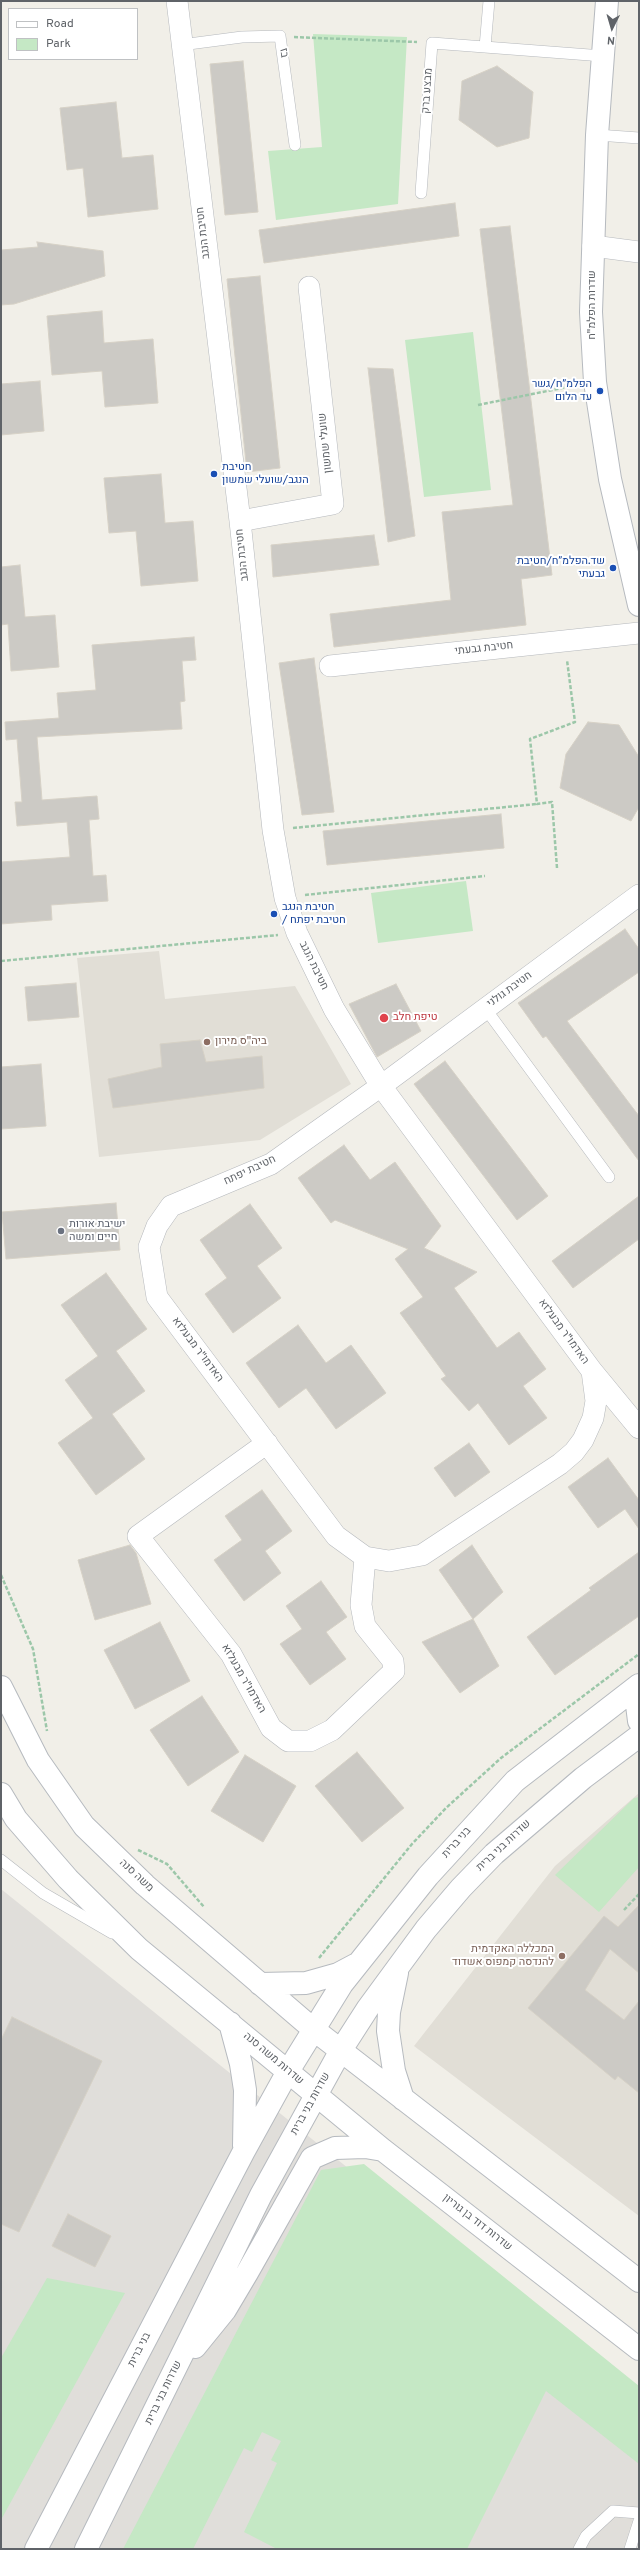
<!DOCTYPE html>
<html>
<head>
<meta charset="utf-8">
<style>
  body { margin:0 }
  #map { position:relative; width:640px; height:2550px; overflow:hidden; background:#f1efe8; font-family:Overpass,sans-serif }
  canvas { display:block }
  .frame { position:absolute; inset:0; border:2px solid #5f6368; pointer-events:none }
  .legend { position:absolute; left:8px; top:8px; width:130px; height:52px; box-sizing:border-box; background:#fff; border:1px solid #bfc1c3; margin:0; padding:5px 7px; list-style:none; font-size:12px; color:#5f6368 }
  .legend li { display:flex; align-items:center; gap:8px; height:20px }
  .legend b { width:20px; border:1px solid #bfc1c3 }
  .north { position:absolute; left:592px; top:8px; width:40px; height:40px; -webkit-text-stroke:3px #fff; paint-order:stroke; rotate:185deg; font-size:11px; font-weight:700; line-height:16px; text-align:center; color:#5f6368 }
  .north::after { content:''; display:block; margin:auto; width:14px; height:18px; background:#5f6368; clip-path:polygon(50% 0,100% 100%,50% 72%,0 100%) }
</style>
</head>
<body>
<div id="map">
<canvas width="640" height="2550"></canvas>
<div class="frame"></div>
<ul class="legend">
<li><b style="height:5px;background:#fff"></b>Road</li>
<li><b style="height:11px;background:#c5e8c5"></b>Park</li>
</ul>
<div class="north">N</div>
</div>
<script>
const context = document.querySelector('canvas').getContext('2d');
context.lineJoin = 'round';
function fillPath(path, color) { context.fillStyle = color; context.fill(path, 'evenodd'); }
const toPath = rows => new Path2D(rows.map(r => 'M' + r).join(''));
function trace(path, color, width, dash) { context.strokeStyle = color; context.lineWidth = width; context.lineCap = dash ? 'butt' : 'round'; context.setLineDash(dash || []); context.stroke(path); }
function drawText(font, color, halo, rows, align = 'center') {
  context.font = font + ' Overpass,Heebo,sans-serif'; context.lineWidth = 4; context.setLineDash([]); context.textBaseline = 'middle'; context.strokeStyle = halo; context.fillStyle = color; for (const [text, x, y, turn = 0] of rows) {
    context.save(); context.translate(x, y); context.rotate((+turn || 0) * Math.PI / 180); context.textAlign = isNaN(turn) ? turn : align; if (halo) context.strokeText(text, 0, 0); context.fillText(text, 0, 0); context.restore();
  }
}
fillPath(toPath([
  [1,1889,639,2402,639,2549,1,2549]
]), '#e0deda');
fillPath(toPath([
  [159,951,165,999,295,986,351,1084,260,1140,99,1157,77,958],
  [639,1793,639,2216,414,2046,555,1866]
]), '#e1ded6');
fillPath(toPath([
  [313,34,407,37,398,204,276,220,268,151,322,147],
  [473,332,491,490,424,497,405,340],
  [466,881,473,931,378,943,371,893],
  [639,1797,639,1867,599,1912,555,1875,634,1798],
  [364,2164,639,2386,639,2464,546,2391,467,2549,277,2549,244,2532,277,2463,271,2460,281,2441,262,2432,252,2452,244,2448,193,2549,123,2549,321,2170],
  [47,2278,125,2293,1,2520,1,2358]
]), '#c5e8c5');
const building = toPath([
  [243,61,258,212,225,215,210,64,243,61],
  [497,66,533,92,529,138,497,147,459,120,462,81,497,66],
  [116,102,122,158,153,155,158,209,88,217,83,168,67,170,60,108,116,102],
  [455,203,459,236,264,263,259,230,455,203],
  [510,226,552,575,521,579,526,625,334,647,330,614,451,600,442,512,513,505,480,229,510,226],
  [37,242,103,251,105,276,14,304,1,305,1,250,38,247,37,242],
  [260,276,280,468,247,472,227,279,260,276],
  [102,311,104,343,153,339,158,403,105,407,102,371,52,375,47,316,102,311],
  [368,368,393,369,415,536,388,542,368,368],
  [40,381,44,431,1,435,1,384,40,381],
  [161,474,165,523,193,521,198,581,141,586,136,531,109,533,104,478,161,474],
  [374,535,379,565,273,577,271,545,374,535],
  [20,565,25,617,55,615,59,667,11,671,8,624,1,625,1,567,20,565],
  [194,637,196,660,182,661,185,701,180,702,182,729,37,737,42,800,97,796,99,819,89,820,93,876,106,875,108,901,51,905,52,920,1,924,1,862,70,857,67,822,17,826,15,802,22,802,17,739,6,740,5,722,59,718,57,693,96,690,92,645,194,637],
  [314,658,334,812,302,815,279,663,314,658],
  [588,722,619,725,639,757,639,807,631,821,560,788,566,754,588,722],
  [501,814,504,848,327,865,323,831,501,814],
  [625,929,639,949,639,972,567,1021,639,1116,639,1161,546,1036,543,1038,518,1003,625,929],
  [76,983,79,1017,28,1021,25,987,76,983],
  [396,984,421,1031,377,1057,349,1004,396,984],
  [200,1040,206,1062,262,1056,264,1088,113,1108,108,1079,162,1067,160,1044,200,1040],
  [445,1061,548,1196,517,1220,414,1084,445,1061],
  [41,1064,46,1126,1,1129,1,1067,41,1064],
  [344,1145,370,1180,395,1162,441,1226,424,1248,477,1272,454,1288,497,1348,519,1332,546,1369,523,1386,547,1418,509,1445,478,1403,469,1411,441,1379,446,1376,400,1313,423,1297,395,1259,408,1249,335,1220,331,1223,298,1178,344,1145],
  [639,1196,639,1239,573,1288,552,1261,639,1196],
  [116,1203,120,1250,6,1259,2,1212,116,1203],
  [250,1204,282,1248,257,1266,281,1298,233,1333,205,1294,227,1278,200,1240,250,1204],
  [106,1273,147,1329,116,1351,145,1391,112,1414,145,1459,96,1495,58,1443,93,1418,65,1380,98,1356,61,1305,106,1273],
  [298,1325,326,1363,351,1345,386,1393,336,1429,306,1388,279,1408,246,1363,298,1325],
  [469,1443,490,1472,455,1497,434,1468,469,1443],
  [608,1458,639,1500,639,1529,625,1509,598,1528,568,1487,608,1458],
  [262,1490,292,1531,265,1551,281,1573,244,1601,214,1560,242,1540,225,1516,262,1490],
  [130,1545,136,1553,151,1604,95,1620,78,1560,130,1545],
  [472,1545,503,1592,473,1619,439,1570,472,1545],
  [639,1552,639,1616,555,1675,527,1637,591,1590,589,1588,639,1552],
  [321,1581,347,1617,326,1632,346,1659,310,1685,280,1644,302,1629,286,1606,321,1581],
  [473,1619,499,1666,460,1693,422,1642,473,1619],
  [160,1622,190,1681,135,1709,104,1650,160,1622],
  [202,1696,239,1752,188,1786,150,1730,202,1696],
  [357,1752,404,1808,362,1842,315,1786,357,1752],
  [245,1755,296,1786,263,1842,211,1811,245,1755],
  [639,1905,639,1973,610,1949,585,1990,624,2020,639,2001,639,2093,618,2076,615,2080,528,2008,604,1916,618,1927,639,1905],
  [12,2017,102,2061,19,2232,1,2224,1,2040,12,2017],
  [68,2214,111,2236,95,2267,52,2246,68,2214]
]);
fillPath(building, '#cccac5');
trace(building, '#d6d1c6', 1);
const lane = toPath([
  [181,45,242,37,280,36,295,145],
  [485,47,489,1],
  [597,135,639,138],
  [421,193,432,43,603,56],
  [485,1008,609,1177],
  [1,1860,43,1893,112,1933],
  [579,2549,586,2536,613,2511,639,2513],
  [630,2549,639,2521]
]);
const street = toPath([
  [177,1,240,521,273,830,285,898,297,933,334,1009,381,1086,592,1371,596,1401,593,1418,583,1440,574,1452,560,1464,422,1555,389,1561,365,1557,336,1536,157,1297,149,1247,157,1226,171,1206,271,1164,381,1086,639,895],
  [593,246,639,252],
  [240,521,333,504,309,287],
  [330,666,639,633],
  [592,1371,639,1428],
  [267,1443,138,1536,231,1654,271,1728,288,1741,310,1741,332,1730,394,1671,393,1661,365,1626,361,1605,365,1557]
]);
const secondary = toPath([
  [607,1,597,135,591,312,595,382,610,479,639,605],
  [1,1687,38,1760,84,1826,145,1885,313,2029,639,2281],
  [635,1689,639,1721],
  [1,1794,16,1819,68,1879,139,1949,383,2150,639,2349],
  [397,1973,389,2012,388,2031,394,2071,403,2099],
  [260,1984,306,1983,338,1974,355,1965],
  [230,2023,241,2064,245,2090,244,2146],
  [195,2347,225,2310,247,2273,312,2158,335,2148,365,2147,383,2150],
  [36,2549,244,2151,287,2073,342,1984,428,1876,515,1781,639,1685],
  [86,2549,261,2195,341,2050,368,2008,426,1929,461,1888,494,1854,583,1778,639,1736]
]);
trace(lane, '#b5b8bc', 12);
trace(street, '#b5b8bc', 22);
trace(secondary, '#b6babf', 24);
trace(toPath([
  [294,37,417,42],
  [478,405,577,385],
  [293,828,537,804],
  [557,868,552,802,537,804,530,739,575,722,567,660],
  [305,895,485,876],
  [1,961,278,935],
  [1,1575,33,1649,47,1731],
  [138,1850,167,1864,204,1907],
  [624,1910,639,1894],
  [319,1958,412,1844,446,1808,501,1758,639,1654]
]), '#9cc7a9', 2.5, [4, 2]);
trace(lane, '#fff', 11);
trace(street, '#fff', 21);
trace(secondary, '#fff', 22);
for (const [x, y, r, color] of [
  [600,391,4,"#1a4fb4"],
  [214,474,4,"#1a4fb4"],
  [613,568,4,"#1a4fb4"],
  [274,914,4,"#1a4fb4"],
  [384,1018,5,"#e0444e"],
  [207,1042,4,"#8d6e63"],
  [61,1231,4,"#6b7280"],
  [562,1956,4,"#8d6e63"]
]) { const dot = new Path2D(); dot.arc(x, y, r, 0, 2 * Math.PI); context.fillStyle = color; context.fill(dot); trace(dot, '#fff', 1.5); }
drawText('11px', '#5f6368', '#fff', [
  ["בז",283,53,82],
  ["מבצע ברק",428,91,-86],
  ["חטיבת הנגב",204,233,-97],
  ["שדרות הפלמ\"ח",593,305,-90],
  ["שועלי שמשון",326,443,-96],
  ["חטיבת הנגב",243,555,-96],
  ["חטיבת גבעתי",484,649,-6],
  ["חטיבת הנגב",313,966,64],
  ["חטיבת גולני",510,990,-36],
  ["חטיבת יפתח",250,1171,-25],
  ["האדמו\"ר מבעלזא",563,1332,54],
  ["האדמו\"ר מבעלזא",197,1350,53],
  ["האדמו\"ר מבעלזא",243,1679,60],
  ["בני ברית",457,1843,-48],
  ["שדרות בני ברית",504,1846,-43],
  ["משה סנה",136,1876,43],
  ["שדרות משה סנה",273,2059,40],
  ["שדרות בני ברית",311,2104,-61],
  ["שדרות דוד בן גוריון",477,2223,38],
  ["בני ברית",140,2350,-63],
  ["שדרות בני ברית",164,2393,-64]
]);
drawText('11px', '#164399', '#fff', [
  ["הפלמ״ח/גשר",592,385],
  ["עד הלום",592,398],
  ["חטיבת",222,468,"left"],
  ["הנגב/שועלי שמשון",222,481,"left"],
  ["שד.הפלמ״ח/חטיבת",605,562],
  ["גבעתי",605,575],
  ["חטיבת הנגב",282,908,"left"],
  ["/ חטיבת יפתח",282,921,"left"]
], 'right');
drawText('11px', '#be3a42', '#fff', [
  ["טיפת חלב",393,1018]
], 'left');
drawText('11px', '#785e54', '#fff', [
  ["ביה\"ס מירון",215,1042],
  ["המכללה האקדמית",554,1950,"right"],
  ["להנדסה קמפוס אשדוד",554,1963,"right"]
], 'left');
drawText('11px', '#5b616d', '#fff', [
  ["ישיבת אורות",69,1225],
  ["חיים ומשה",69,1238]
], 'left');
</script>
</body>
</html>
